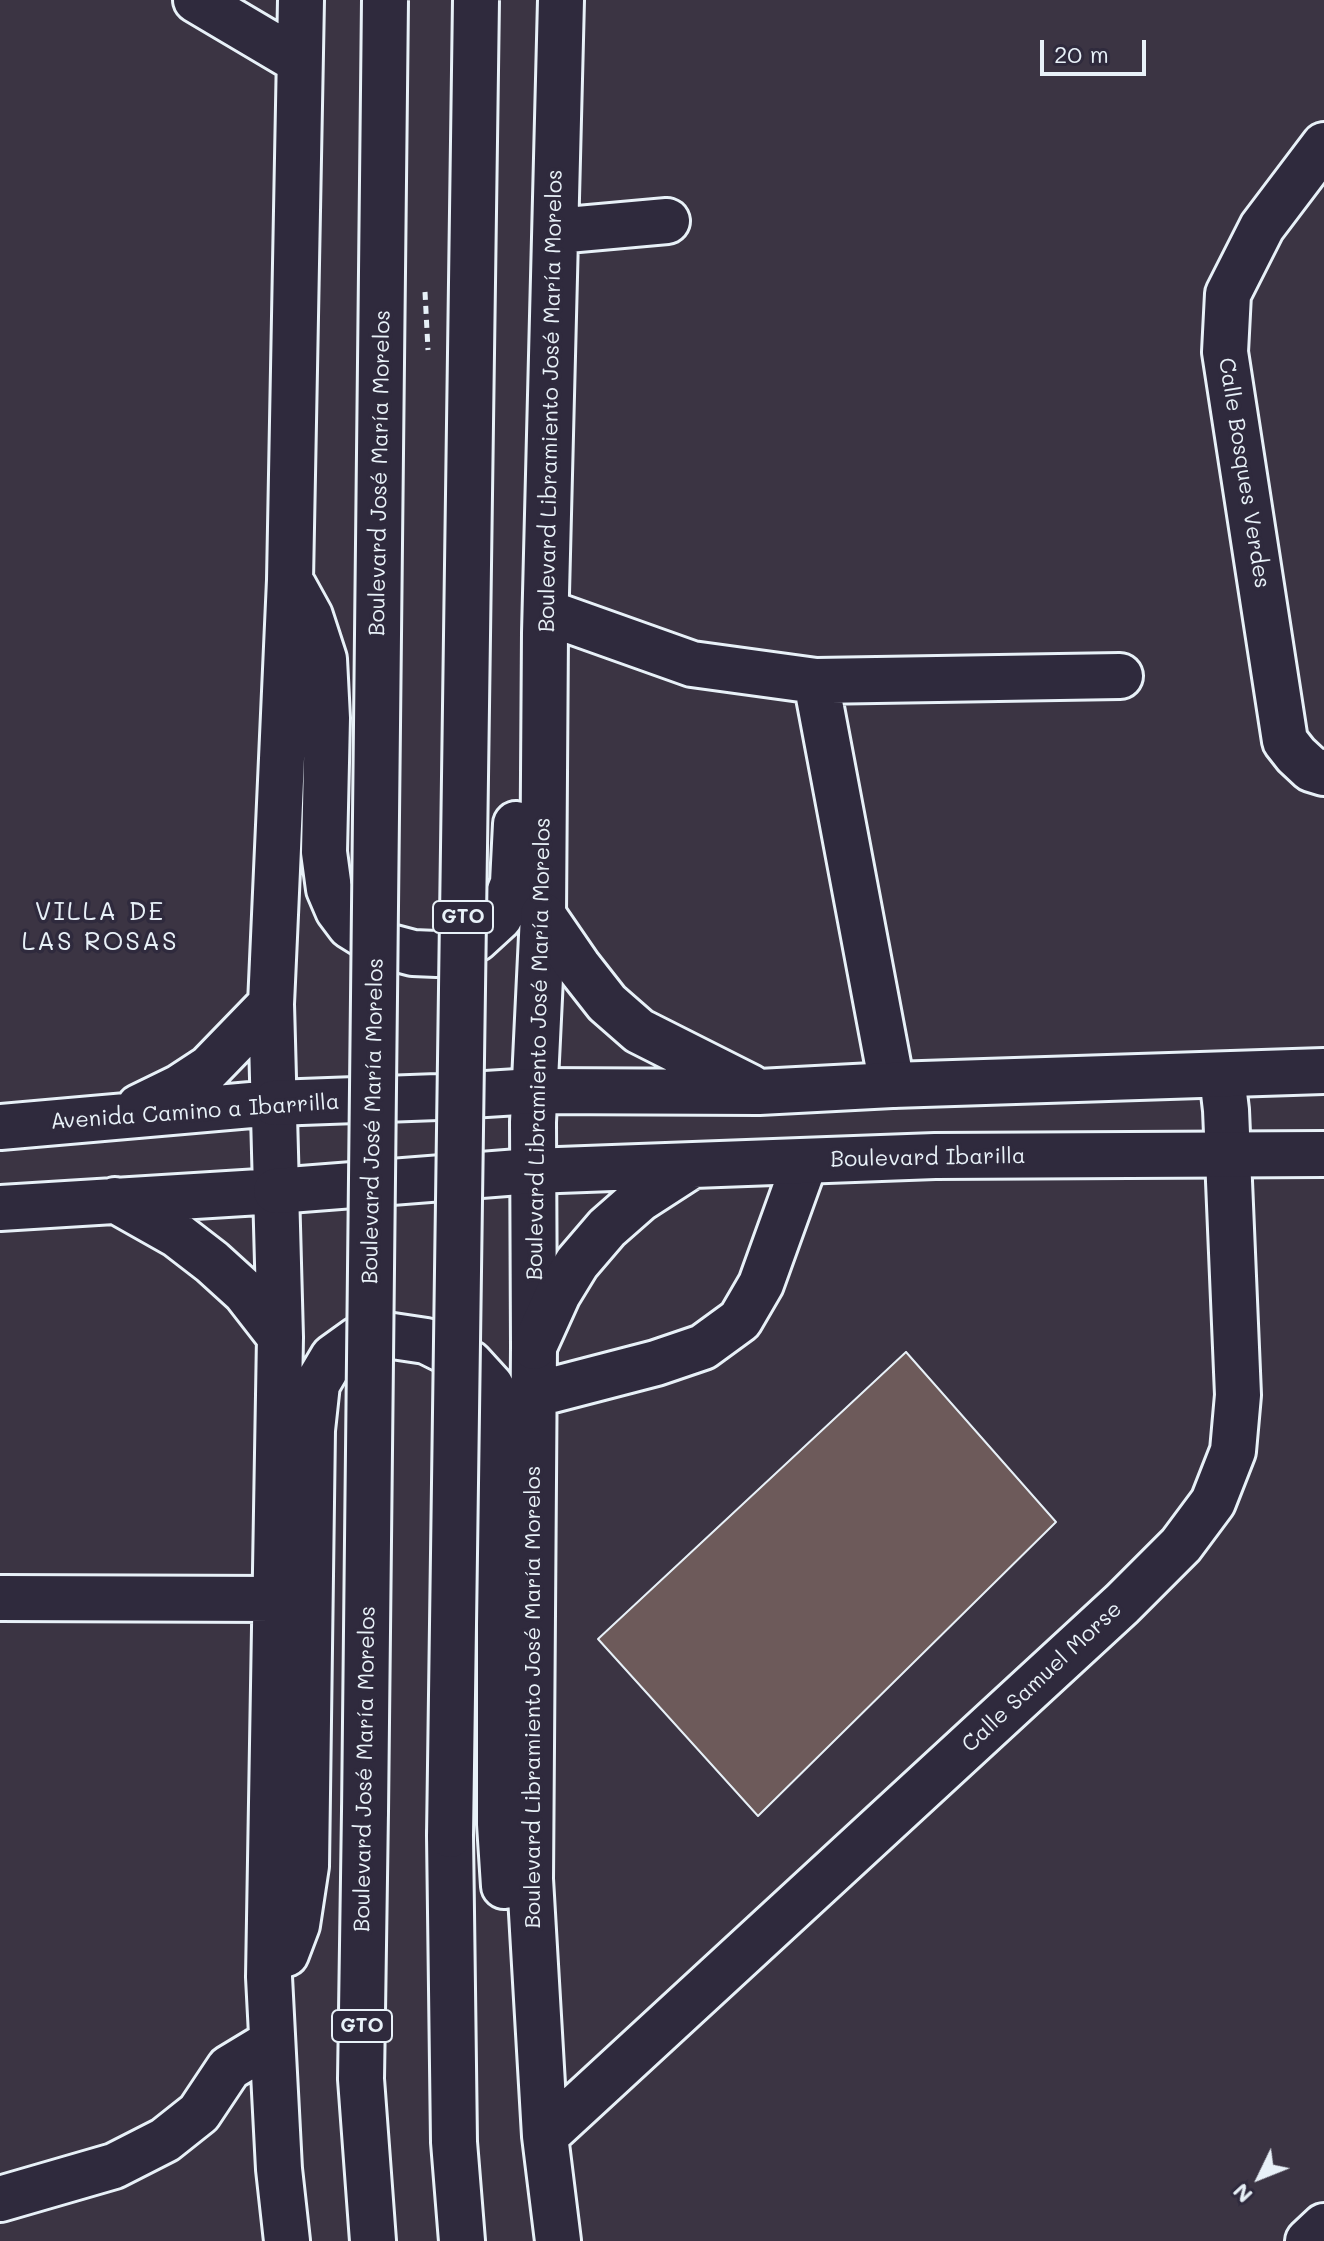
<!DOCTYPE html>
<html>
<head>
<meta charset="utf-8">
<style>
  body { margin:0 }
  #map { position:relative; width:1324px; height:2241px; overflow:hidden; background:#3b3443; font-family:Mali,sans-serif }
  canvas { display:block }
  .north { position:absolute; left:1220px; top:2137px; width:80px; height:80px; -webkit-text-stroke:6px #2f2a3d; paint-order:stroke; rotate:227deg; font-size:22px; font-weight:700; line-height:32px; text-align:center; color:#e8f1f8 }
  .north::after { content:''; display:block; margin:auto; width:28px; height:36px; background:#e8f1f8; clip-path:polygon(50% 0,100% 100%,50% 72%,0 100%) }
  .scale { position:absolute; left:1040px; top:40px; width:106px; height:36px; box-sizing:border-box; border:4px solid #e8f1f8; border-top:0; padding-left:10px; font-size:24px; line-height:28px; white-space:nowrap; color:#e8f1f8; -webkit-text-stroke:6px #2f2a3d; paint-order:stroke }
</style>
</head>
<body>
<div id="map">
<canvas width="1324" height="2241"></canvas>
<div class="north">N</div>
<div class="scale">20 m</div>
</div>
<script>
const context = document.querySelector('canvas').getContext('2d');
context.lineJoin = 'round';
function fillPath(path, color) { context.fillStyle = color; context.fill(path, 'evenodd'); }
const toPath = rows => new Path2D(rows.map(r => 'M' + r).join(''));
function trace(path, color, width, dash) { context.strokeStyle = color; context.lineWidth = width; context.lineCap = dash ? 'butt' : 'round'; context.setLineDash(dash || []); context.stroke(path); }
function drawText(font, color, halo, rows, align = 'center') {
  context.font = font + ' Mali,sans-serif'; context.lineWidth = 7; context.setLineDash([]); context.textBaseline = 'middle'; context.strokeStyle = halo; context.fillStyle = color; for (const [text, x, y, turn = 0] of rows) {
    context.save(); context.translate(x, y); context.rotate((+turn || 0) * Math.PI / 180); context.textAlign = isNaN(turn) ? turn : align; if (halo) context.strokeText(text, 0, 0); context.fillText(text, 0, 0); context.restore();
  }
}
const building = toPath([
  [906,1352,1056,1522,758,1816,598,1639,906,1352]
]);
fillPath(building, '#6d5a5a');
trace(building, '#e8f1f8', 2);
const minor = toPath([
  [196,0,299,61],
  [1324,145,1262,227,1228,294,1225,352,1285,741,1296,755,1311,769,1324,773],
  [556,231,667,221],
  [294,587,310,616,324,659,327,718,324,852,329,889,338,910,350,926,379,944,413,953,437,954,476,939,500,917,513,883,516,824],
  [546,612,692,664,816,681,1120,676],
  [816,681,892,1085],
  [139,1107,180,1087,209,1068,271,1004],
  [0,1127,274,1103],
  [115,1200,177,1235,212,1262,245,1292,280,1337],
  [0,1208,276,1191],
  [533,1395,656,1363,703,1347,740,1320,761,1284,805,1162],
  [0,1598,275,1599],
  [286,1954,297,1925,306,1866,312,1430,317,1384,333,1357,358,1339,386,1335,426,1341,470,1363,491,1386,500,1409,500,1824,504,1886],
  [545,2136,1122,1604,1181,1545,1213,1502,1233,1451,1238,1395,1226,1110,1222,1076],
  [0,2199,114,2166,165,2140,199,2113,229,2068,272,2042],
  [287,2241,279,2169,269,1977,280,1337,271,1004,290,580,301,0],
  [558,2241,545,2136,530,1879,534,1347,533,1122,543,915,545,633,561,0],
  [1308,2241,1324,2226]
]);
const major = toPath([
  [543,915,578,966,607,1003,639,1031,750,1087],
  [274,1103,438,1097,534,1091,759,1092,892,1085,1324,1071],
  [276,1191,532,1171,935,1156,1324,1154],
  [534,1347,558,1294,577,1263,607,1228,640,1199,691,1166],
  [365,1811,361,2079,373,2241],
  [450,1835,454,2142,462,2241]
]);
trace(minor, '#e8f1f8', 50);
trace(major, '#e8f1f8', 50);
trace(toPath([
  [425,292,428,350]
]), '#e8f1f8', 5, [8, 6]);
trace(minor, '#2f2a3d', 44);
trace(major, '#2f2a3d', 44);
const majorBridge = toPath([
  [365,1811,385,0],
  [450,1835,476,0]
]);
trace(majorBridge, '#e8f1f8', 50, []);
trace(majorBridge, '#2f2a3d', 44);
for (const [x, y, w] of [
  [463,917,60],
  [362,2026,60]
]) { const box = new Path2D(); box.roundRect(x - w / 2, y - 16, w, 32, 6); context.fillStyle = '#2f2a3d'; context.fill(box); trace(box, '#e8f1f8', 2); }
drawText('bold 20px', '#e8f1f8', null, [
  ["GTO",463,917],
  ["GTO",362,2026]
]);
drawText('22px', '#e8f1f8', '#2f2a3d', [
  ["Boulevard Libramiento José María Morelos",551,401,-89],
  ["Boulevard José María Morelos",380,473,-89],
  ["Calle Bosques Verdes",1244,473,81],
  ["Boulevard Libramiento José María Morelos",539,1049,-89],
  ["Avenida Camino a Ibarrilla",195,1112,-4],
  ["Boulevard José María Morelos",373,1121,-89],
  ["Boulevard Ibarilla",928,1158,-1],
  ["Calle Samuel Morse",1042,1677,-43],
  ["Boulevard Libramiento José María Morelos",533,1697,-90],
  ["Boulevard José María Morelos",365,1769,-89]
]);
context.letterSpacing = '2px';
drawText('26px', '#e8f1f8', '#2f2a3d', [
  ["VILLA DE",100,912],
  ["LAS ROSAS",100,942]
]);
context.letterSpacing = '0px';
</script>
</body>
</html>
